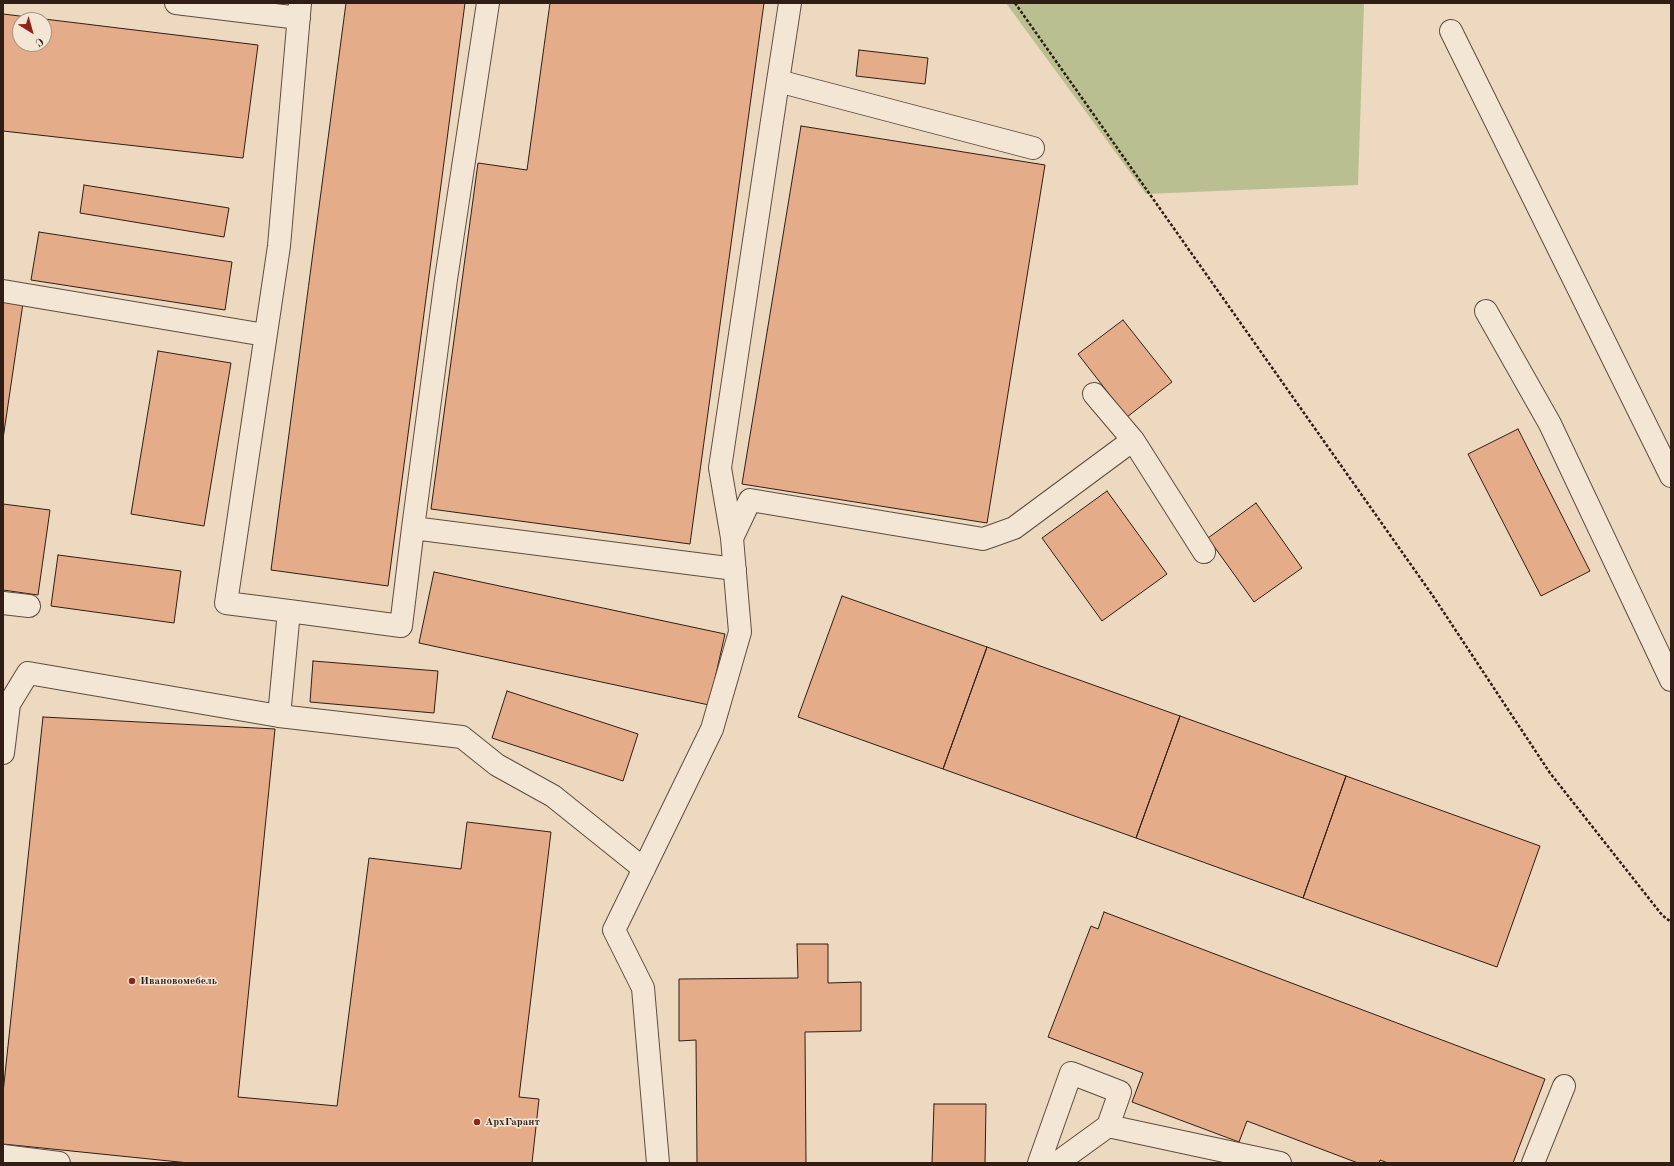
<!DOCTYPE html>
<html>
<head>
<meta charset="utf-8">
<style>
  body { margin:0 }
  #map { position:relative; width:1674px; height:1166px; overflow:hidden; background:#ecd9bf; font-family:"Old Standard TT",serif }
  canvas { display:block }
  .frame { position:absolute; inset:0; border:4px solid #301d15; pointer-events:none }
  .north { position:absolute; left:12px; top:12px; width:40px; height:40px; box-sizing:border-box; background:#f3e6d5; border:1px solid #a59688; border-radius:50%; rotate:143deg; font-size:11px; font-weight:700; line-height:16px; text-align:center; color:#301d15 }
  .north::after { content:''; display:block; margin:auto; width:14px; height:18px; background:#8f2418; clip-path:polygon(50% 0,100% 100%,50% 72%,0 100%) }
</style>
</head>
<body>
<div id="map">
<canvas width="1674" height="1166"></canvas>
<div class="frame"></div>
<div class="north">С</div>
</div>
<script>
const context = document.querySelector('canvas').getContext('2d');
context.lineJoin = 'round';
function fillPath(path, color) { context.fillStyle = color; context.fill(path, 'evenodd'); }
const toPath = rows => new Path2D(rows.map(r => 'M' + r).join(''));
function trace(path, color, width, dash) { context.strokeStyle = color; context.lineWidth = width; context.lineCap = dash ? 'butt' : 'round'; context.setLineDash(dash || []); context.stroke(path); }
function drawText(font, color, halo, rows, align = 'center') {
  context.font = font + ' "Old Standard TT",serif'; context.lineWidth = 3; context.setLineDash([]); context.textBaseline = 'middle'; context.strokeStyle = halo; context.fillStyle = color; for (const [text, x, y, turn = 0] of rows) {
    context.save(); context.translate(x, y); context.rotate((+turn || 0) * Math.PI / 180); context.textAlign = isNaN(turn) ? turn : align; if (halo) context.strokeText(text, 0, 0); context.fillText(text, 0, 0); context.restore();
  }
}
fillPath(toPath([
  [1006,3,1364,3,1358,185,1146,194]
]), '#b9bf91');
const building = toPath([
  [346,3,465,3,388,586,271,570,346,3],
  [550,3,764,3,690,544,431,509,478,163,527,170,550,3],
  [3,14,258,45,243,158,3,131,3,14],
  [20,20,44,20,44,44,20,44,20,20],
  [859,50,928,58,925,84,856,76,859,50],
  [801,126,1045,165,987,523,742,484,801,126],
  [84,185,229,208,224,237,80,213,84,185],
  [39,232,232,262,225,310,31,280,39,232],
  [3,300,23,303,3,439,3,300],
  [1123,320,1172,382,1127,417,1078,354,1123,320],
  [158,351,231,363,204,526,131,514,158,351],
  [1518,429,1590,571,1541,596,1468,454,1518,429],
  [1107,491,1167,574,1102,621,1042,538,1107,491],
  [1256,503,1302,568,1254,602,1208,538,1256,503],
  [3,504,50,510,38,595,3,590,3,504],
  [58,555,181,571,174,623,51,606,58,555],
  [434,572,725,634,709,705,419,643,434,572],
  [842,596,987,647,943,769,798,717,842,596],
  [987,647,1180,716,1136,838,943,769,987,647],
  [313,661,438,671,434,713,310,702,313,661],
  [507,691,638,734,623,781,492,738,507,691],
  [1180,716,1346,776,1303,898,1136,838,1180,716],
  [43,717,275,729,238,1097,337,1106,369,858,461,869,467,822,551,832,519,1097,539,1099,532,1163,189,1163,3,1144,3,1093,43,717],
  [1346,776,1540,846,1497,967,1303,898,1346,776],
  [1104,912,1545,1079,1513,1163,1388,1163,1380,1160,1379,1163,1358,1163,1247,1121,1239,1142,1132,1102,1143,1073,1048,1037,1091,926,1098,929,1104,912],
  [797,944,828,944,828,983,861,982,861,1031,805,1032,806,1163,697,1163,696,1040,679,1041,679,979,798,978,797,944],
  [934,1104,986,1104,985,1163,932,1163,934,1104]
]);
fillPath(building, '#e4ac89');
trace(building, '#301d15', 1);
const minor = toPath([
  [176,3,299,18],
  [488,3,446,279,413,528,735,569],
  [1451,31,1671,476],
  [778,81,790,3],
  [3,291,265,335],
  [1486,311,1550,424,1671,680],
  [1133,440,1204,552],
  [413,528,401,626,289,611,279,716,462,737,497,765,553,796,644,869],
  [732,538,720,468,778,81,1033,148],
  [3,603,29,606],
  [289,611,226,603,279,246,300,3],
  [3,753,9,704,28,673,279,716],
  [3,1156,59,1163],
  [658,1163,643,988,614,930,712,729,740,632,732,538,750,500,983,539,1014,528,1133,440,1094,394],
  [1039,1163,1071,1073,1120,1092,1108,1126,1280,1163],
  [1057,1163,1108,1126],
  [1533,1163,1564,1086]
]);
trace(minor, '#5f4c40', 24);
trace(toPath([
  [1015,3,1433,596,1550,773,1662,915,1671,922]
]), '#301d15', 2.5, [3, 2]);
trace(minor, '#f3e6d5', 22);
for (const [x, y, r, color] of [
  [132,981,4,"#8f2418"],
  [477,1122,4,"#8f2418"]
]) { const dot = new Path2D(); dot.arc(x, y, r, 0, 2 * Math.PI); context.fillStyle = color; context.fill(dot); trace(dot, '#f3e6d5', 1.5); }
drawText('bold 11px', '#301d15', '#f3e6d5', [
  ["Ивановомебель",140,981],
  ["АрхГарант",485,1122]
], 'left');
</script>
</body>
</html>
